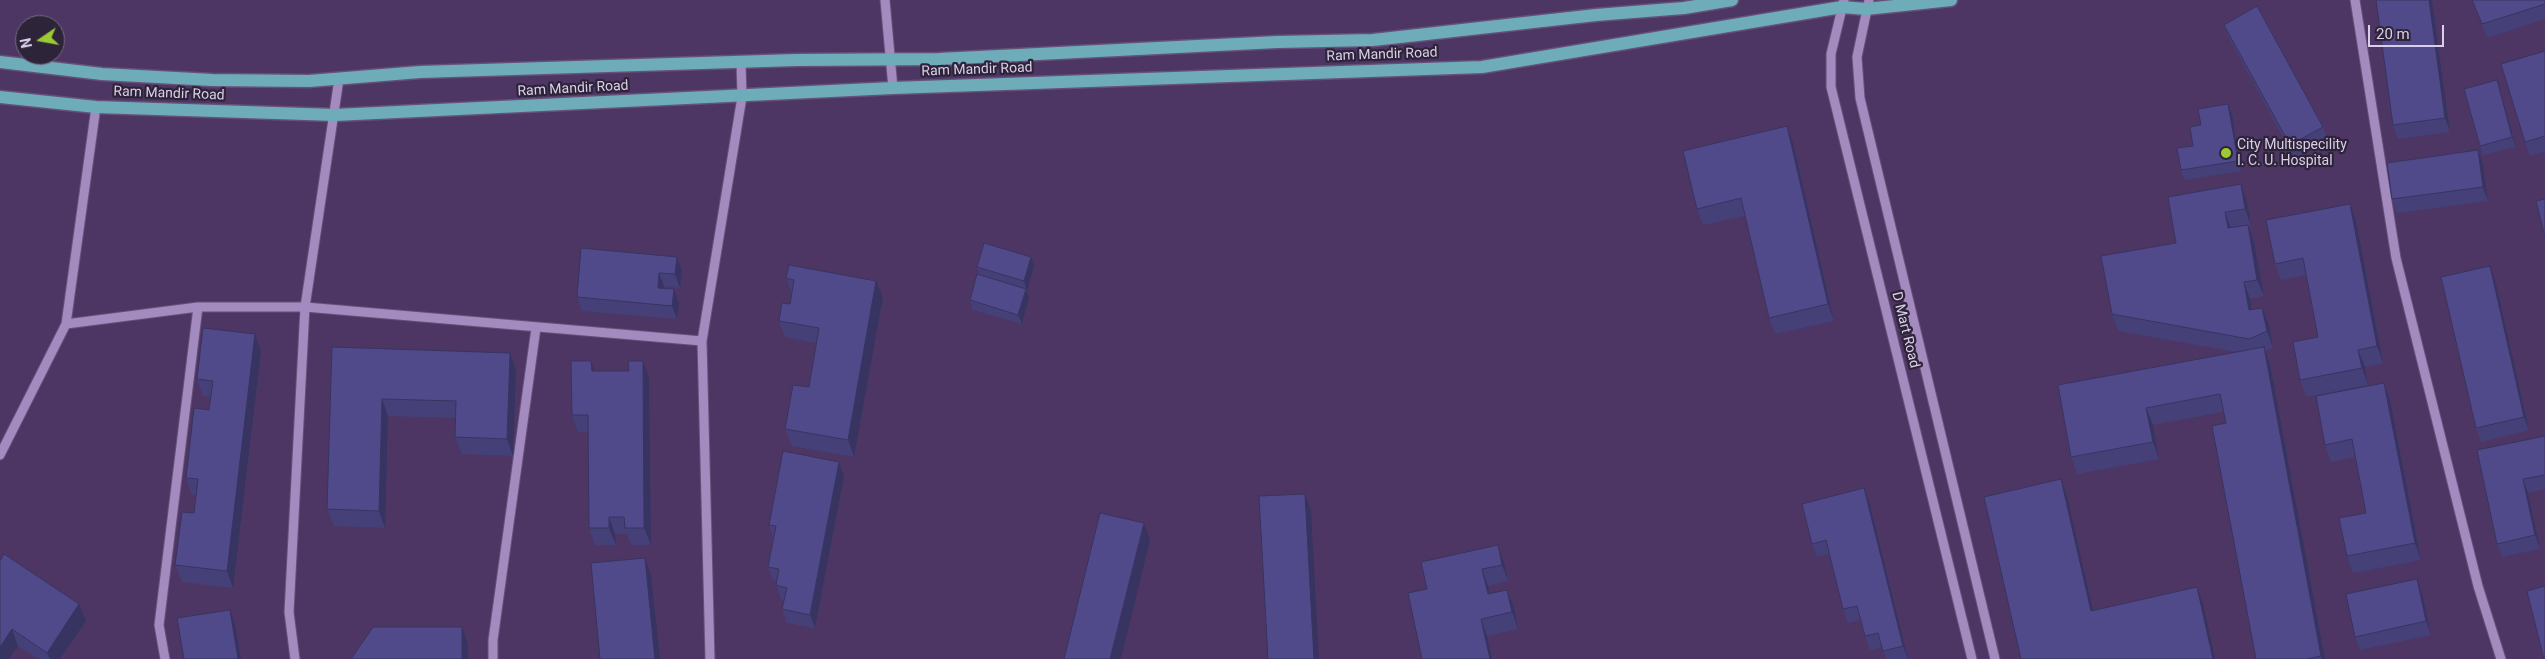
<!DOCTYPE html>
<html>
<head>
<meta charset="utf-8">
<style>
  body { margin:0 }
  #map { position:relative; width:2545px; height:659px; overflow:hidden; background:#4d3664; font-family:Roboto,sans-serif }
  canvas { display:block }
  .north { position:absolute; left:15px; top:15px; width:50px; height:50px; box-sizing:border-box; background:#2e2439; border:1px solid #73687f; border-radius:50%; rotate:258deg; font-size:14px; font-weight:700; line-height:20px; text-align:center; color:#dacee9 }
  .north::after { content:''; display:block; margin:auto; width:18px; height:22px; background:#9bcb33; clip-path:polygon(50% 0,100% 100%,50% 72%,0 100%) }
  .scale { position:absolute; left:2368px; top:25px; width:76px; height:22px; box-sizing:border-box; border:2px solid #dacee9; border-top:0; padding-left:6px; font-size:15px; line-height:18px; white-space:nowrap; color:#dacee9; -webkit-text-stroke:4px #2e2439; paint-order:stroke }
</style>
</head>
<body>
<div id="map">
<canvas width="2545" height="659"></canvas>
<div class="north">N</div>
<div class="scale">20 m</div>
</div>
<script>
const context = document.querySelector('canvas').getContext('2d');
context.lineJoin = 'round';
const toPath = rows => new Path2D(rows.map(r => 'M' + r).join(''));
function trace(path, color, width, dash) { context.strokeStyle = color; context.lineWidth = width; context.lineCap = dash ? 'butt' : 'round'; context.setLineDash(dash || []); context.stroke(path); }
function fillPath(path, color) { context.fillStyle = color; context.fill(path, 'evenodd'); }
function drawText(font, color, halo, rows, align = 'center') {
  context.font = font + ' Roboto,sans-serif'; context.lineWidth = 4.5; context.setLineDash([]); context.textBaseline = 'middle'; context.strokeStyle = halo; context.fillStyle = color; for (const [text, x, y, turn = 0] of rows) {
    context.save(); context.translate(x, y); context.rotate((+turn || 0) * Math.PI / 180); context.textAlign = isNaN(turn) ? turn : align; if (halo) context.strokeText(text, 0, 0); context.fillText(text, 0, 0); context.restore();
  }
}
const minor = toPath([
  [885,0,893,88],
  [1844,0,1831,54,1831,87,1972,659],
  [1869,0,1857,57,1860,98,1995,659],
  [2355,0,2396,258,2478,586,2501,659],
  [66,324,198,307,305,307,702,341],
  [0,455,66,324,96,107],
  [165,659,159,625,198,307],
  [295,659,289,612,305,307,339,79],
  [493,659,493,640,536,328],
  [710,659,702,341,742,97,741,62]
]);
const major = toPath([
  [0,62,102,74,212,80,309,81,420,72,796,60,939,59,1277,42,1373,40,1596,15,1684,8,1732,0],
  [0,97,96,107,335,115,893,88,1482,67,1842,7,1866,9,1951,0]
]);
trace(minor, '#655178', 11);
trace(major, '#655178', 15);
trace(minor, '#a38abf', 9);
trace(major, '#6eacba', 12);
fillPath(toPath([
  [2432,0,2450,132,2398,139,2393,125],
  [2472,0,2545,0,2545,19,2487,38],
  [2224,25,2323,127,2328,141,2295,159,2229,38],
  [2545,51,2545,151,2530,156,2525,142],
  [2500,90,2516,147,2483,155,2480,146],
  [2232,114,2241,171,2184,180,2181,170,2193,146,2201,125],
  [1787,126,1793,143,1834,321,1775,334,1769,318,1745,216,1703,225,1697,209],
  [2478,150,2483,164,2488,201,2397,213,2392,199],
  [2168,197,2247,201,2251,226,2248,226,2254,242,2264,296,2250,299,2252,310,2262,308,2269,324,2273,348,2265,351,2270,364,2325,659,2256,659,2226,423,2223,412,2153,425,2159,459,2077,474,2071,457,2058,385,2237,352,2118,331,2112,314,2176,243],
  [2356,221,2383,363,2365,367,2368,385,2306,397,2300,380,2318,337,2306,275,2281,280,2275,264],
  [677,257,682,271,680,288,664,286,664,288,674,289,679,303,677,319,582,311,577,297],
  [1031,257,1034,266,1027,291,1026,290,1029,298,1022,324,973,310,970,300,980,275,977,267],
  [786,278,883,297,854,457,792,446,785,429,809,387,816,343,785,337,779,321,790,304,792,294],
  [2495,279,2529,430,2481,442,2476,428],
  [255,334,261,351,233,588,182,582,175,565,194,513,196,495,192,495,186,478,209,410,211,397,203,396,197,379],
  [332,347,510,353,516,370,513,456,462,454,455,437,456,418,388,416,385,528,334,526,327,509],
  [595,371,649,378,651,545,631,545,627,534,615,534,616,545,595,545,589,528,589,432,578,432,572,415],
  [2390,400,2421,560,2353,573,2347,556,2366,513,2355,457,2331,462,2325,445],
  [2545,436,2545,489,2528,493,2540,549,2502,557,2497,544,2477,450],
  [839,462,844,476,815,628,787,623,782,609,784,600,781,599,776,585,777,581,773,580,768,567,773,538,769,525],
  [1864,488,1869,501,1908,659,1886,659,1882,647,1870,650,1865,636,1860,620,1848,623,1843,609,1829,554,1817,557,1812,544],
  [1498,545,1504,562,1508,581,1488,586,1490,594,1507,590,1514,607,1518,629,1487,636,1492,659,1422,659],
  [4,554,86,621,60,659,38,659,18,646,9,659,0,659],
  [2422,593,2431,635,2360,650,2355,637]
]), '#454078');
fillPath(toPath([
  [2429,0,2432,0,2450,132,2445,118],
  [2497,80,2500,90,2516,147,2512,137],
  [2228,104,2232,114,2241,171,2238,161],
  [1787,126,1793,143,1834,321,1828,304],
  [2478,150,2483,164,2488,201,2483,187],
  [2241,184,2247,201,2251,226,2245,209],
  [2350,204,2356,221,2383,363,2377,346],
  [2225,212,2231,229,2228,228],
  [2248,225,2254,242,2264,296,2257,280],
  [677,257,682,271,680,288,675,274],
  [1031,257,1034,266,1027,291,1024,281],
  [2490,266,2495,279,2529,430,2524,417],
  [659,273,664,286,663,301,658,288],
  [876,281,883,297,854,457,848,440],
  [2244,282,2250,299,2255,327,2249,310],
  [674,289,679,303,677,319,672,306],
  [1026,289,1029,298,1022,324,1018,315],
  [2262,308,2269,324,2273,348,2267,331],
  [255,334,261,351,233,588,227,571],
  [2264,347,2270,364,2325,659,2322,659,2321,656],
  [2358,350,2365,367,2368,385,2362,368],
  [510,353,516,370,513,456,507,439],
  [591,361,597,378,592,371],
  [643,361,649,378,651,545,644,528],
  [2384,383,2390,400,2421,560,2415,543],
  [382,399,388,416,385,528,379,511],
  [2146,408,2153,425,2159,459,2153,442],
  [839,462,844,476,815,628,810,615],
  [2061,479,2067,496,2097,628,2091,611],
  [2523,479,2528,493,2540,549,2535,535],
  [1864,488,1869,501,1908,659,1903,646],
  [1305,494,1311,511,1319,659,1314,659],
  [609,517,615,534,616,545,609,528],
  [1144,523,1150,540,1121,659,1110,659],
  [1498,545,1504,562,1508,581,1502,565],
  [645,558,651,575,660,659,655,659],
  [1482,569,1488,586,1494,611,1488,594],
  [2417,579,2422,593,2431,635,2426,621],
  [2197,587,2203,603,2215,659,2213,659],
  [1507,590,1514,607,1518,629,1512,612],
  [79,604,86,621,60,659,50,659,47,653],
  [230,610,235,624,241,659,238,659],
  [1481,619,1487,636,1492,659,1490,659],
  [462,627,468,644,468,659,462,659],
  [12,629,18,646,9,659,0,659,0,647]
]), '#383461');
const building = toPath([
  [2376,0,2429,0,2445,118,2393,125,2376,0],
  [2472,0,2545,0,2545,4,2482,24,2472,0],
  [2257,6,2323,127,2290,145,2224,25,2257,6],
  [2545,51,2545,136,2525,142,2501,64,2545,51],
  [2497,80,2512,137,2480,146,2464,89,2497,80],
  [2228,104,2238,161,2181,170,2177,148,2193,146,2190,127,2201,125,2198,109,2228,104],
  [1787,126,1828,304,1769,318,1741,198,1697,209,1683,151,1787,126],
  [2478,150,2483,187,2392,199,2387,163,2478,150],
  [2241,184,2245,209,2225,212,2228,228,2248,225,2257,280,2244,282,2249,310,2262,308,2267,331,2249,339,2112,314,2101,256,2176,243,2168,197,2241,184],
  [2545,199,2545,237,2536,201,2545,199],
  [2350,204,2377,346,2358,350,2362,368,2300,380,2293,342,2318,337,2303,258,2275,264,2266,220,2350,204],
  [984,243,1031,257,1024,281,977,267,984,243],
  [581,248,677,257,675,274,659,273,658,288,674,289,672,306,577,297,581,248],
  [789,265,876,281,848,440,785,429,793,385,809,387,819,328,779,321,782,303,790,304,794,280,786,278,789,265],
  [2490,266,2524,417,2476,428,2441,277,2490,266],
  [977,274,1026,289,1018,315,970,300,977,274],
  [203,328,255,334,227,571,175,565,182,512,194,513,198,479,186,478,194,408,209,410,213,381,197,379,203,328],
  [332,347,510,353,507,439,455,437,456,401,382,399,379,511,327,509,332,347],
  [2264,347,2321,656,2306,659,2256,659,2212,426,2226,423,2220,394,2146,408,2153,442,2071,457,2058,385,2264,347],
  [571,361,591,361,592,371,629,371,628,361,643,361,644,528,625,528,624,517,609,517,609,528,589,528,588,415,572,415,571,361],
  [2384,383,2415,543,2347,556,2339,518,2366,513,2352,439,2325,445,2316,396,2384,383],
  [2545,436,2545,475,2523,479,2535,535,2497,544,2477,450,2545,436],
  [783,451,839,462,810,615,782,609,787,588,776,585,779,569,768,567,776,526,769,525,783,451],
  [2061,479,2091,611,2197,587,2213,659,2021,659,1984,497,2061,479],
  [1864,488,1903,646,1883,651,1878,633,1865,636,1857,606,1843,609,1826,540,1812,544,1802,504,1864,488],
  [1305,494,1314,659,1268,659,1259,496,1305,494],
  [1100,513,1144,523,1110,659,1064,659,1100,513],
  [1498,545,1502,565,1482,569,1488,594,1507,590,1512,612,1481,619,1490,659,1422,659,1408,593,1427,589,1421,562,1498,545],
  [4,554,79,604,47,653,12,629,0,647,0,561,4,554],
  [645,558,655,659,600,659,591,563,645,558],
  [2417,579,2426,621,2355,637,2346,594,2417,579],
  [2545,586,2545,659,2544,659,2527,591,2545,586],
  [230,610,238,659,184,659,177,618,230,610],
  [373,627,462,627,462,659,351,659,373,627]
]);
fillPath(building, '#504a8b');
trace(building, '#383461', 1);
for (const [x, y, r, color] of [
  [2226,153,6,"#9bcb33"]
]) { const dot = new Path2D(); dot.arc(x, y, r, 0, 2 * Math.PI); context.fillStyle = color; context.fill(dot); trace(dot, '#2e2439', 2); }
drawText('14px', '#dacee9', '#2e2439', [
  ["Ram Mandir Road",1382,55,-2],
  ["Ram Mandir Road",977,70,-2],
  ["Ram Mandir Road",573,89,-3],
  ["Ram Mandir Road",169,94,2],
  ["D Mart Road",1905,330,76]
]);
drawText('14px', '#dacee9', '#2e2439', [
  ["City Multispecility",2237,145],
  ["I. C. U. Hospital",2237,161]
], 'left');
</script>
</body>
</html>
